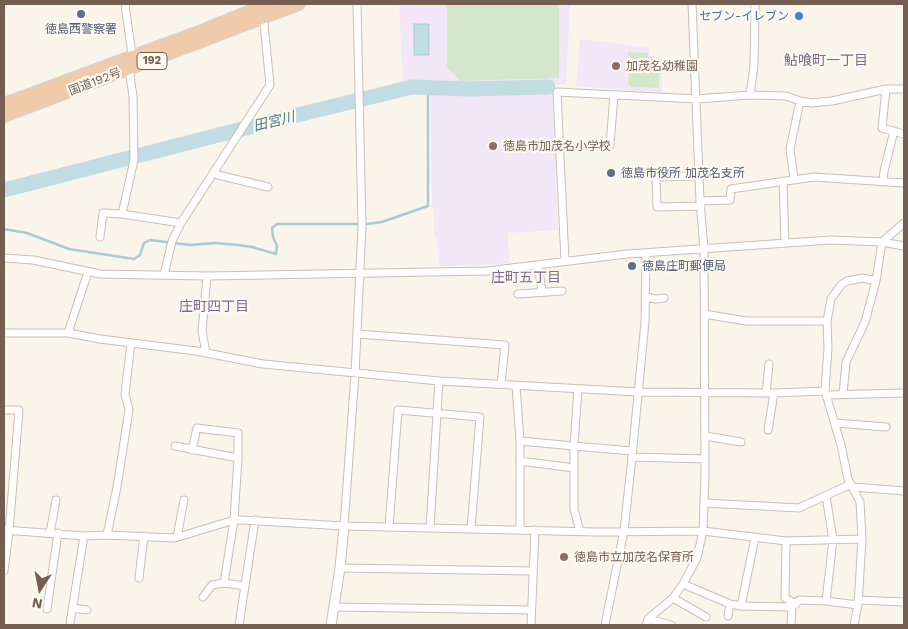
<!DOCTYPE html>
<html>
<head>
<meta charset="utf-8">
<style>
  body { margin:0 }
  #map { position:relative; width:908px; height:629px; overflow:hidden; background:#faf5eb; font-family:"Work Sans",sans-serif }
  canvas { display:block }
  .frame { position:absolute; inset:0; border:5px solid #735e51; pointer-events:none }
  .north { position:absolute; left:15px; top:564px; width:50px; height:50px; -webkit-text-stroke:4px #fdf9f1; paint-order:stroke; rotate:191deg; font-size:14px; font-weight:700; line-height:20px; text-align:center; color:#735e51 }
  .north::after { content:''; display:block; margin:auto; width:18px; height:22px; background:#735e51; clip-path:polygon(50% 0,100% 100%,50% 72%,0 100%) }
</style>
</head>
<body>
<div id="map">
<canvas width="908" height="629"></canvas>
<div class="frame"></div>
<div class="north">N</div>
</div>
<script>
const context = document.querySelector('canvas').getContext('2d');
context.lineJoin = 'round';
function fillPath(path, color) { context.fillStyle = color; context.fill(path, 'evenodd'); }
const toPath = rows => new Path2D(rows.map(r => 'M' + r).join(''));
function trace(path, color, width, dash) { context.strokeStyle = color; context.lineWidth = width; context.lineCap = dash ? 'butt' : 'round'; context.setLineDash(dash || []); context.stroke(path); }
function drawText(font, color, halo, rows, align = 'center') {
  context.font = font + ' "Work Sans","Noto Sans JP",sans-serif'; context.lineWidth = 4.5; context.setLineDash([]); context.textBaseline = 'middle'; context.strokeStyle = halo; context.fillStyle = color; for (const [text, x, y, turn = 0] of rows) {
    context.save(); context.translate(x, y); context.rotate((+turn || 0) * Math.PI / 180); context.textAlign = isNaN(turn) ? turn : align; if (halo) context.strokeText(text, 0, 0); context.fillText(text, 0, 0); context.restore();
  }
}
fillPath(toPath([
  [399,4,570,4,566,84,552,85,558,230,508,233,509,263,483,265,439,266,437,239,434,234,434,209,432,207,430,84,403,83],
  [580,39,650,48,649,56,662,58,662,93,576,86]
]), '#f2e7f7');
fillPath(toPath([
  [447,4,559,4,559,78,460,81,447,67],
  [628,52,648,53,648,57,660,59,659,88,632,87,628,84,629,72,626,72]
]), '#d5e7ca');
const water = toPath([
  [414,24,429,24,429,55,414,55,414,24]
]);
fillPath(water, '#c1dce2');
trace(water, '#a9cbd3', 1);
trace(toPath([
  [4,229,27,233,69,249,134,259,140,255,144,243,150,240,190,245,215,243,238,245,252,247,276,254,277,246,273,237,272,228,277,224,367,224,382,222,428,206,428,87]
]), '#a9cbd3', 2.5);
trace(toPath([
  [4,190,273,121,412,87,469,89,548,87]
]), '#c1dce2', 15);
const minor = toPath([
  [125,4,132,55],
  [129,69,133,96,134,160,122,214,181,223],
  [886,89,882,128,904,134],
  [750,95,754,66,755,4],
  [610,145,614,95],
  [214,171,218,175,268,187],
  [699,176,656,177,657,207,701,206],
  [794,179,790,149,800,101],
  [783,181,785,243],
  [883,182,884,171,894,131],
  [700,201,730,200,731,189,814,177,904,183],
  [100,237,103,213,122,214],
  [4,258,33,260,100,274,207,276,487,271,627,254,831,240,882,242,904,246],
  [565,261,557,92,697,99,750,95,786,96,800,101,811,103,832,101,886,89,904,89],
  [538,265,542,291],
  [164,275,172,241,181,223,270,85,263,14],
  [518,294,562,291],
  [645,297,656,299,664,298],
  [704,314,746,321,827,321],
  [4,333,68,333,100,339,196,351,263,364,439,381,638,392,774,393,825,391,841,445,848,479,860,502,862,539,858,605,854,625],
  [68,333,88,272],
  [357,334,505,345,501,384],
  [206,353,202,331,207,276],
  [516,386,520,441,520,530],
  [825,391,828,348,827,321,831,299,841,285,847,281,863,278,876,281,882,242,904,223],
  [766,393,769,364],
  [843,394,846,362,865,322,876,281],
  [827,395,904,393],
  [4,410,19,410,9,531,4,571],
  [835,423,886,427],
  [768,430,774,393],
  [705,436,741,442],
  [520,441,574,446,578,389],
  [175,446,238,458,234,520,224,583,212,585,203,597],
  [192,450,197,428,238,433,238,458],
  [632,457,705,459],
  [520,461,574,468],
  [853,487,904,491],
  [704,503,799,508,851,484],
  [344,526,355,374,362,226,357,4],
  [389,527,398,410,480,417,471,529],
  [430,528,439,381],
  [4,530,84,536,107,535,175,538,234,520,242,520,344,526,596,532,703,531,786,541,862,539],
  [580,531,574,509,574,446,632,451],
  [50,533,56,500],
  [107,535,117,487,129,410,125,394,131,343],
  [177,537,184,500],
  [786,541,785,598,796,604],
  [340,568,533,571],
  [139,578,144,536],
  [224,583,245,586],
  [683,584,730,604,741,606,792,607,799,600,826,601,858,605],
  [673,598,706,617],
  [858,600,904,602],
  [826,601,833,540,826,496],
  [741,606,755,538],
  [334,607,531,610],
  [72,608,87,610],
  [47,609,58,533],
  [728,616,730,604],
  [648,619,671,625],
  [70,623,84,536],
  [239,625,255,520],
  [531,625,535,530],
  [605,625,624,531,632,457,645,322,646,253],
  [646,625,648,619,673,598,683,584,697,558,703,531,705,475,704,249,700,201,692,4],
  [791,625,792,607]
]);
const tertiary = toPath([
  [331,625,340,568,344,526]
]);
const trunk = toPath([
  [4,104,204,30,268,4],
  [4,116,299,4]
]);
trace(minor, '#ccbeb2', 9);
trace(tertiary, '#ccbeb2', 11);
trace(trunk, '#d8d2ce', 14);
trace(minor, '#fff', 7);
trace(tertiary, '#fff', 9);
trace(trunk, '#efcbab', 11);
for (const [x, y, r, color] of [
  [81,14,5,"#5c6f8a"],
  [799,16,5,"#3f7fe0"],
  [616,66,5,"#8d6e63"],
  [493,146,5,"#8d6e63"],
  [611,173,5,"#5c6f8a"],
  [632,266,5,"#5c6f8a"],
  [564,557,5,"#8d6e63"]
]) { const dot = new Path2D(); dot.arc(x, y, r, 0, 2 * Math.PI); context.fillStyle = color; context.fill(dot); trace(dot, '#fdf9f1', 2); }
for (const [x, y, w] of [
  [152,61,30]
]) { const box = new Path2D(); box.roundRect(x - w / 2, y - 8.5, w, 17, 4); context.fillStyle = '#fdf9f1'; context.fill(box); trace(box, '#735e51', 1); }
drawText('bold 11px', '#735e51', null, [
  ["192",152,61]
]);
drawText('12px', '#366cbe', '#fdf9f1', [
  ["セブン-イレブン",789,16]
], 'right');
drawText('12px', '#4e5e75', '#fdf9f1', [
  ["徳島西警察署",81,29,"center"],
  ["徳島市役所 加茂名支所",621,173],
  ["徳島庄町郵便局",642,266]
], 'left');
drawText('12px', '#785e54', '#fdf9f1', [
  ["加茂名幼稚園",626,66],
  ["徳島市加茂名小学校",503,146],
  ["徳島市立加茂名保育所",574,557]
], 'left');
drawText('12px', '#735e51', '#fdf9f1', [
  ["国道192号",95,82,-21]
]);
drawText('14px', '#83698e', '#fdf9f1', [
  ["鮎喰町一丁目",826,61],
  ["庄町五丁目",526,278],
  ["庄町四丁目",214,307]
]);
drawText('italic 14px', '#4c7983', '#fdf9f1', [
  ["田宮川",274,122,-14]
]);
</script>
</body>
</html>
